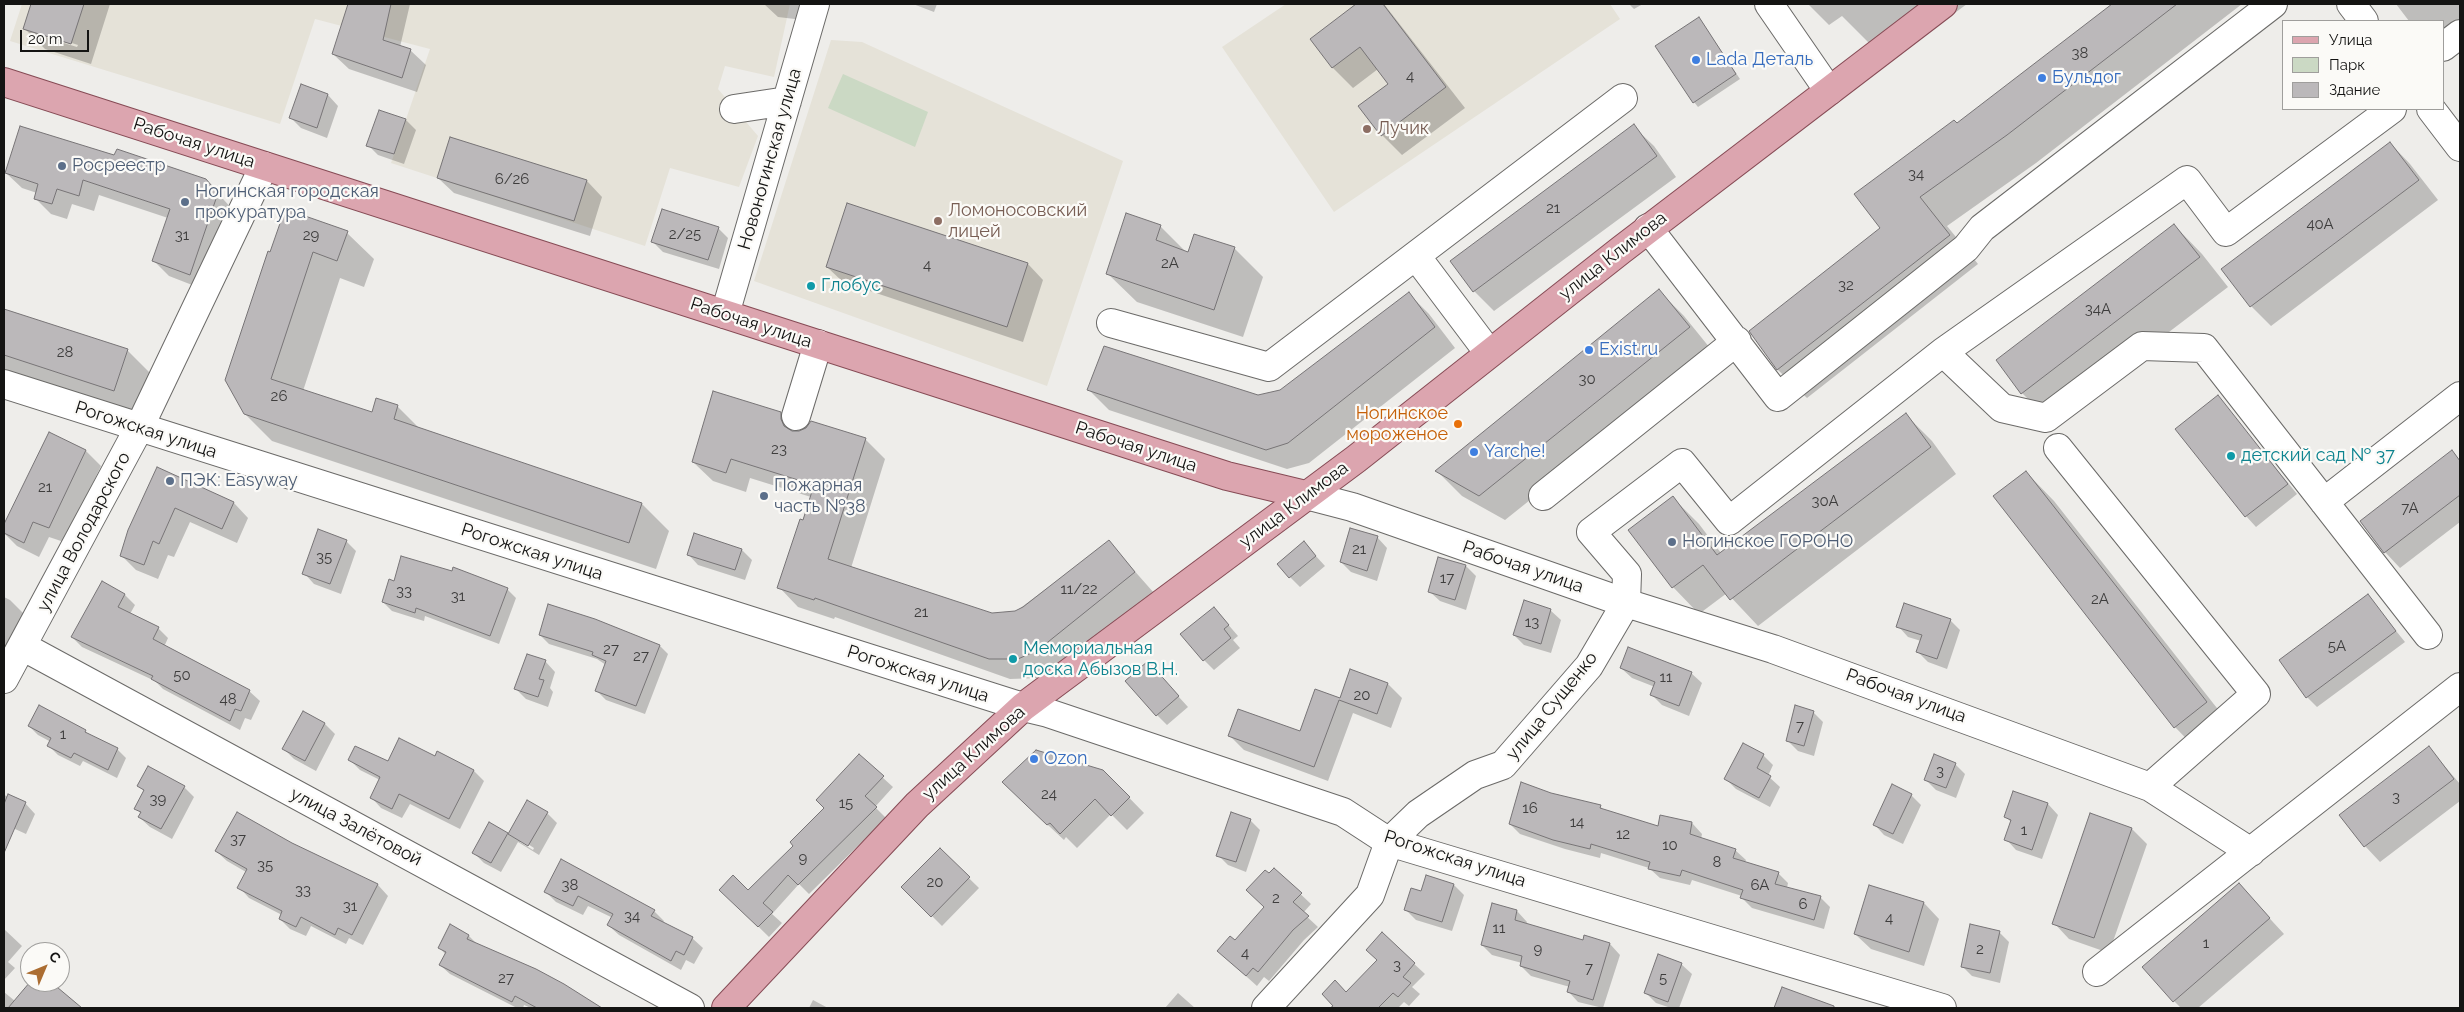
<!DOCTYPE html>
<html>
<head>
<meta charset="utf-8">
<style>
  body { margin:0 }
  #map { position:relative; width:2464px; height:1012px; overflow:hidden; background:#eeedea; font-family:Raleway,sans-serif }
  canvas { display:block }
  .frame { position:absolute; inset:0; border:5px solid #141413; pointer-events:none }
  .legend { position:absolute; left:2282px; top:20px; width:162px; height:90px; box-sizing:border-box; background:#fbfaf7; border:1px solid #9f9e9c; margin:0; padding:6px 9px; list-style:none; font-size:15px; color:#141413 }
  .legend li { display:flex; align-items:center; gap:10px; height:25px }
  .legend b { width:25px; border:1px solid #9f9e9c }
  .north { position:absolute; left:20px; top:942px; width:50px; height:50px; box-sizing:border-box; background:#fbfaf7; border:1px solid #9f9e9c; border-radius:50%; rotate:45deg; font-size:14px; font-weight:700; line-height:20px; text-align:center; color:#141413 }
  .north::after { content:''; display:block; margin:auto; width:18px; height:22px; background:#ab6d32; clip-path:polygon(50% 0,100% 100%,50% 72%,0 100%) }
  .scale { position:absolute; left:20px; top:30px; width:69px; height:22px; box-sizing:border-box; border:2px solid #141413; border-top:0; padding-left:6px; font-size:15px; line-height:18px; white-space:nowrap; color:#141413; -webkit-text-stroke:4px #fbfaf7; paint-order:stroke }
</style>
</head>
<body>
<div id="map">
<canvas width="2464" height="1012"></canvas>
<div class="frame"></div>
<ul class="legend">
<li><b style="height:6px;background:#dca5af"></b>Улица</li>
<li><b style="height:14px;background:#cbd9c4"></b>Парк</li>
<li><b style="height:14px;background:#bbb8ba"></b>Здание</li>
</ul>
<div class="north">С</div>
<div class="scale">20 m</div>
</div>
<script>
const context = document.querySelector('canvas').getContext('2d');
context.lineJoin = 'round';
function fillPath(path, color) { context.fillStyle = color; context.fill(path, 'evenodd'); }
const toPath = rows => new Path2D(rows.map(r => 'M' + r).join(''));
function trace(path, color, width, dash) { context.strokeStyle = color; context.lineWidth = width; context.lineCap = dash ? 'butt' : 'round'; context.setLineDash(dash || []); context.stroke(path); }
function drawText(font, color, halo, rows, align = 'center') {
  context.font = font + ' Raleway,sans-serif'; context.lineWidth = 4.5; context.setLineDash([]); context.textBaseline = 'middle'; context.strokeStyle = halo; context.fillStyle = color; for (const [text, x, y, turn = 0] of rows) {
    context.save(); context.translate(x, y); context.rotate((+turn || 0) * Math.PI / 180); context.textAlign = isNaN(turn) ? turn : align; if (halo) context.strokeText(text, 0, 0); context.fillText(text, 0, 0); context.restore();
  }
}
fillPath(toPath([
  [22,4,790,4,774,77,725,66,718,89,758,136,739,187,670,168,645,246,391,163,430,49,315,19,280,124,10,41],
  [1286,4,1610,4,1620,19,1334,212,1222,47],
  [831,40,862,42,1123,161,1047,386,754,281]
]), '#e5e2d8');
fillPath(toPath([
  [843,74,928,112,915,147,828,108]
]), '#cbd9c4');
fillPath(toPath([
  [33,4,110,4,91,64,45,49,25,29],
  [47,35,78,45,77,47,47,38],
  [349,4,410,4,400,47,410,50,426,65,417,92,349,69,333,54],
  [764,4,805,4,803,20,778,17],
  [913,4,937,4,934,12],
  [1358,4,1384,4,1465,108,1402,155,1382,135,1389,85,1378,69,1353,88,1333,68,1312,39],
  [1629,4,1643,4,1634,9],
  [1808,4,1967,4,1888,62,1842,16,1829,25],
  [2114,4,2242,4,2036,163,1947,226,1978,264,1807,398,1778,370,1750,331,1882,228,1957,125],
  [2396,4,2460,4,2460,52,2448,61,2443,56,2443,21,2409,21],
  [1703,24,1740,79,1698,107,1694,102],
  [302,86,328,95,338,106,327,138,301,128,291,118],
  [406,120,416,130,404,164,378,155,368,145],
  [1633,126,1654,146,1676,177,1494,311,1474,291],
  [2390,143,2410,164,2438,200,2271,326,2251,306],
  [6,173,206,180,233,210,205,290,169,276,153,260,168,218,99,195,94,211,72,204,67,219,51,214,35,198,37,193,22,188],
  [438,178,587,181,602,197,590,236,454,193],
  [2174,225,2202,254,2228,287,2051,422,2022,393,1997,360],
  [1160,226,1186,252,1234,248,1263,277,1243,337,1137,302,1108,274],
  [718,228,728,238,719,269,663,252,653,242],
  [347,233,374,259,364,287,340,278,303,391,372,414,397,406,421,430,642,504,669,531,656,569,272,441,245,414,269,253],
  [1028,264,1043,280,1023,342,843,282,827,267],
  [1659,291,1684,316,1714,353,1505,520,1462,496,1437,471],
  [1409,294,1429,314,1455,348,1309,463,1287,469,1109,410,1089,390,1258,397,1280,391],
  [4,311,127,350,156,379,143,419,4,374],
  [2218,397,2297,494,2256,527,2246,516],
  [780,413,800,432,865,439,885,459,851,568,992,614,1015,612,1109,542,1154,593,1058,669,1038,678,1010,679,835,617,834,619,798,607,779,587,811,497,750,478,746,492,713,481,693,462],
  [1906,415,1932,441,1956,474,1758,626,1727,593,1699,614,1673,587,1629,530,1673,498,1699,524,1721,553],
  [49,433,86,451,101,466,64,542,49,537,39,557,17,546,4,533,4,527],
  [2452,452,2460,460,2460,522,2400,568,2385,552,2361,521],
  [157,469,234,503,248,518,237,543,190,522,174,557,168,555,158,579,136,570,121,555],
  [2026,472,2054,501,2235,731,2203,756,2175,727],
  [1377,537,1387,548,1377,581,1351,572,1341,562],
  [346,541,356,551,341,594,314,584,304,573],
  [1304,543,1325,566,1300,587,1290,577],
  [742,550,752,560,745,580,698,565,688,554],
  [1466,566,1476,576,1466,610,1440,601,1429,591],
  [102,583,125,595,135,605,130,614,158,628,168,638,164,647,249,691,260,701,251,720,245,718,240,730,163,689,155,681,82,647,72,637],
  [507,589,516,598,499,644,425,616,424,621,392,611,383,602],
  [2368,596,2405,642,2317,707,2307,697],
  [4,597,10,600,26,616,4,660],
  [1214,608,1238,636,1233,640,1240,648,1214,670,1204,660],
  [1550,610,1561,620,1551,653,1524,645,1514,635],
  [1950,620,1960,630,1947,669,1928,662,1918,652,1921,641,1908,637,1898,626],
  [540,635,660,646,668,654,645,714,606,700,597,691,606,665,597,659,549,644],
  [545,661,555,672,550,688,553,692,548,707,526,699,515,688],
  [1148,663,1188,707,1167,725,1157,715],
  [1621,668,1691,673,1702,683,1689,716,1662,705,1652,695,1655,687,1632,678],
  [1351,670,1388,684,1402,698,1391,728,1353,713,1328,781,1244,750,1230,736,1301,733,1316,690,1340,699],
  [1813,712,1823,722,1814,756,1798,751,1788,741],
  [303,713,325,724,335,734,316,771,294,759,284,749],
  [29,726,85,731,90,736,117,749,126,758,117,778,83,761,80,766,58,755,49,746,51,742,38,735],
  [2429,748,2460,784,2460,801,2380,862,2365,846],
  [1763,755,1773,765,1768,776,1780,787,1770,807,1736,789,1726,779],
  [859,756,893,787,875,807,886,818,809,894,799,884,772,914,782,923,769,937,721,890,748,891,794,846,826,809],
  [436,757,474,771,484,781,460,829,410,804,402,818,381,808,371,797,380,780,360,770,350,760,388,763],
  [1955,764,1965,774,1956,798,1936,790,1926,780],
  [1103,771,1144,813,1127,830,1111,814,1077,848,1066,837,1064,840,1019,798],
  [138,786,184,787,194,797,172,839,150,827,139,817,141,814,136,808,145,792],
  [2014,793,2048,804,2058,815,2042,859,2016,850,2006,839,2012,823,2006,817],
  [1551,794,1600,806,1604,811,1659,828,1692,823,1702,834,1701,839,1735,850,1746,860,1745,862,1778,873,1788,883,1787,888,1820,897,1830,907,1824,929,1752,908,1742,898,1742,896,1692,880,1690,885,1660,878,1649,868,1601,853,1600,858,1565,849,1520,834,1510,824],
  [4,795,25,803,35,814,26,834,4,824],
  [1911,795,1921,805,1903,844,1884,835,1874,824],
  [527,802,547,813,557,823,539,855,518,842,501,872,484,863,473,852,507,834,508,835],
  [520,839,534,848,533,850,520,842],
  [1250,820,1260,830,1246,872,1228,865,1218,855],
  [2132,829,2147,844,2109,953,2069,939,2054,923],
  [292,844,378,885,388,896,363,945,349,938,346,944,311,926,306,936,290,929,280,919,282,915,249,898,239,887,246,872,227,861,216,851],
  [940,850,979,888,942,926,903,887],
  [561,861,654,911,664,921,663,923,692,938,703,948,694,964,686,960,681,970,619,935,608,925,613,918,588,906,583,915,556,902,546,892],
  [1274,869,1311,904,1303,913,1318,927,1304,940,1269,981,1264,977,1257,986,1218,951,1236,942,1265,907,1269,875],
  [1454,885,1464,895,1452,931,1416,920,1406,910,1422,892],
  [2239,885,2284,934,2198,1008,2181,1008,2174,1001],
  [1924,903,1939,919,1924,966,1871,949,1855,934],
  [1517,911,1527,922,1526,925,1584,941,1585,937,1610,944,1620,955,1603,1008,1578,1002,1568,991,1570,987,1531,976,1521,966,1522,963,1492,955,1482,945],
  [451,926,469,936,478,945,564,985,600,1008,531,1008,524,1005,523,1008,517,1008,450,974,440,965,446,955,439,947],
  [4,929,22,946,8,962,15,968,4,980],
  [1999,932,2009,942,2000,983,1972,976,1962,966],
  [1382,934,1425,974,1412,987,1420,994,1409,1006,1404,1002,1398,1008,1337,1008,1323,994,1346,993,1378,961],
  [1681,964,1692,974,1679,1008,1671,1008,1656,1003,1646,993],
  [31,982,49,982,80,1008,4,1008,4,992,15,1001],
  [1783,989,1837,1008,1776,1008],
  [1178,993,1195,1008,1165,1008],
  [813,1000,828,1008,809,1008]
]), '#0003');
const building = toPath([
  [31,4,84,4,71,44,23,29,31,4],
  [348,4,391,4,383,40,411,49,402,78,332,54,348,4],
  [1356,4,1383,4,1446,87,1381,136,1358,106,1388,84,1360,47,1332,68,1310,39,1356,4],
  [2112,4,2177,4,2007,135,1920,197,1950,235,1777,370,1749,331,1880,228,1854,194,1954,120,1957,123,2112,4],
  [1699,17,1736,74,1693,103,1655,46,1699,17],
  [301,84,328,94,317,128,289,118,301,84],
  [379,110,406,119,394,154,366,146,379,110],
  [1634,124,1657,156,1473,292,1450,261,1634,124],
  [20,126,114,155,117,149,206,179,218,193,190,275,152,261,170,209,83,180,79,196,57,189,52,204,34,199,38,184,5,173,20,126],
  [450,137,587,180,574,221,437,178,450,137],
  [2390,142,2419,180,2250,307,2221,269,2390,142],
  [847,203,1028,263,1007,327,826,267,847,203],
  [285,209,348,231,337,261,313,252,271,379,372,412,376,398,398,405,394,419,642,503,629,543,244,414,225,380,268,251,270,252,285,209],
  [662,209,719,227,708,260,651,242,662,209],
  [1126,213,1161,225,1156,240,1188,252,1194,234,1235,247,1214,310,1106,274,1126,213],
  [2174,224,2200,257,2021,394,1996,360,2174,224],
  [1659,289,1690,327,1479,496,1435,471,1659,289],
  [1409,292,1435,327,1288,443,1266,450,1087,390,1104,346,1258,395,1280,390,1409,292],
  [4,309,128,349,114,391,4,355,4,309],
  [713,391,781,412,781,419,784,426,792,431,799,431,806,428,811,421,866,438,828,559,992,613,1015,611,1023,607,1109,540,1135,572,1038,650,1018,659,989,659,815,598,814,600,777,588,800,519,803,520,814,485,731,459,726,473,692,462,713,391],
  [2218,395,2288,484,2245,517,2175,429,2218,395],
  [1906,413,1931,447,1730,600,1703,565,1672,588,1628,530,1673,496,1717,555,1906,413],
  [49,432,86,450,49,528,33,522,24,543,4,533,4,524,49,432],
  [2452,450,2460,461,2460,495,2384,553,2360,521,2452,450],
  [157,467,234,502,222,529,175,508,159,544,153,541,144,565,120,556,128,530,157,467],
  [2026,471,2207,702,2174,728,1993,496,2026,471],
  [1350,528,1378,536,1367,571,1340,562,1350,528],
  [318,529,347,540,330,584,302,574,318,529],
  [694,533,742,549,735,570,687,555,694,533],
  [1304,541,1316,556,1289,578,1277,564,1304,541],
  [401,556,452,571,453,567,508,588,490,636,416,608,415,613,382,602,389,579,394,581,401,556],
  [1438,557,1466,565,1455,600,1428,592,1438,557],
  [102,581,125,594,118,607,159,627,153,639,250,690,241,711,235,709,230,721,151,679,153,676,71,637,102,581],
  [2368,594,2396,631,2306,698,2279,660,2368,594],
  [1524,600,1551,609,1541,644,1513,635,1524,600],
  [1904,603,1951,619,1937,659,1916,652,1922,635,1896,627,1904,603],
  [548,604,595,619,660,645,636,706,595,691,606,661,592,655,593,652,539,635,548,604],
  [1214,607,1229,625,1224,629,1231,638,1203,661,1180,634,1214,607],
  [1628,647,1692,672,1679,706,1650,695,1655,682,1620,668,1628,647],
  [527,654,546,660,539,679,544,680,538,697,514,689,527,654],
  [1148,661,1179,696,1156,716,1125,681,1148,661],
  [1350,669,1388,683,1377,714,1339,700,1314,767,1228,736,1238,709,1300,731,1315,689,1340,698,1350,669],
  [39,705,86,730,85,732,118,748,108,770,74,753,71,758,47,746,51,738,28,726,39,705],
  [1795,705,1814,711,1804,746,1786,741,1795,705],
  [303,711,325,723,305,761,282,749,303,711],
  [399,738,435,756,437,751,474,770,449,819,399,794,392,809,370,798,380,777,348,760,355,746,388,761,399,738],
  [1743,743,1764,754,1757,768,1771,776,1759,798,1724,779,1743,743],
  [2429,746,2454,779,2364,847,2339,815,2429,746],
  [1036,750,1103,770,1130,797,1111,816,1095,799,1060,834,1050,823,1047,825,1002,782,1036,750],
  [859,754,884,776,865,796,877,807,798,885,788,875,763,903,773,912,758,927,719,890,733,875,748,890,793,846,790,842,824,808,816,800,859,754],
  [1934,754,1956,763,1946,788,1924,780,1934,754],
  [148,766,185,786,161,829,138,817,141,812,134,809,144,790,137,786,148,766],
  [1521,782,1551,793,1601,805,1600,808,1658,826,1660,815,1692,822,1690,834,1736,849,1733,858,1779,872,1775,884,1821,896,1814,920,1740,898,1743,890,1682,870,1680,876,1648,869,1650,862,1591,844,1590,849,1553,840,1509,824,1521,782],
  [1892,784,1912,794,1893,834,1873,825,1892,784],
  [2013,791,2048,803,2032,850,2004,840,2011,820,2004,817,2013,791],
  [8,794,26,802,4,853,4,804,8,794],
  [527,800,548,812,528,846,508,834,527,800],
  [237,812,292,843,378,884,352,935,338,928,335,935,301,917,296,927,279,919,282,911,237,888,247,869,215,851,237,812],
  [1231,812,1251,819,1236,862,1216,856,1231,812],
  [2090,813,2132,828,2094,938,2052,924,2090,813],
  [489,822,508,833,491,863,472,853,489,822],
  [940,848,970,877,931,917,901,887,940,848],
  [561,859,655,910,651,916,693,937,684,955,676,951,671,961,607,925,613,914,578,896,573,906,544,892,561,859],
  [1274,868,1302,893,1293,902,1309,916,1293,930,1258,972,1253,968,1246,976,1217,951,1230,936,1235,940,1264,907,1246,890,1265,870,1269,873,1274,868],
  [1426,875,1454,884,1442,922,1404,910,1411,888,1421,891,1426,875],
  [2239,883,2270,918,2173,1002,2142,967,2239,883],
  [1869,885,1924,902,1909,952,1854,934,1869,885],
  [1492,903,1517,910,1515,920,1583,940,1584,935,1610,943,1593,1000,1567,992,1570,981,1520,966,1522,956,1481,945,1492,903],
  [450,924,469,935,467,939,536,969,564,984,602,1008,537,1008,515,996,512,1002,439,965,446,952,438,948,450,924],
  [1970,924,2000,931,1990,973,1961,967,1970,924],
  [1382,932,1415,963,1403,977,1411,983,1398,997,1393,993,1378,1008,1330,1008,1333,1006,1322,994,1335,980,1346,992,1377,960,1366,950,1382,932],
  [1658,954,1682,963,1668,1002,1644,993,1658,954],
  [30,982,51,982,82,1008,8,1008,30,982],
  [1782,987,1834,1006,1834,1008,1774,1008,1782,987]
]);
fillPath(building, '#bbb8ba');
trace(building, '#777476', 1);
const minor = toPath([
  [1769,4,1829,91],
  [2351,4,2364,21],
  [2443,47,2460,34],
  [734,109,787,101],
  [2431,109,2460,147],
  [1648,228,1778,397,1966,248,1982,228,2273,4],
  [1416,256,1489,353],
  [725,314,815,4],
  [1111,323,1269,367,1623,98],
  [1943,352,2002,408,2046,418,2142,346,2204,348,2428,635],
  [4,384,1023,707,1048,713,1343,812,1389,842,1942,1008],
  [796,416,818,344],
  [2058,448,2256,694,2150,787],
  [1306,495,1352,507,1626,603,1773,649,2150,787,2251,852],
  [1543,496,1737,341],
  [2324,502,2460,396],
  [22,646,690,1008],
  [4,679,139,428,264,166],
  [2097,972,2460,687],
  [1266,1008,1370,895,1389,842,1418,814,1475,775,1503,765,1589,666,1626,603,1627,574,1591,532,1682,463,1729,521,1943,352,2187,180,2226,232,2392,109]
]);
const major = toPath([
  [4,82,1227,476,1306,495],
  [726,1008,917,805,1023,707,1356,459,1621,250,1943,4]
]);
trace(minor, '#6b6a68', 30);
trace(major, '#864b55', 30);
trace(minor, '#fff', 28);
trace(major, '#dca5af', 28);
for (const [x, y, r, color] of [
  [1696,60,5,"#3f7fe0"],
  [2042,78,5,"#3f7fe0"],
  [1367,129,5,"#8d6e63"],
  [62,166,5,"#5c6f8a"],
  [185,202,5,"#5c6f8a"],
  [938,221,5,"#8d6e63"],
  [811,286,5,"#0f9aa8"],
  [1589,350,5,"#3f7fe0"],
  [1458,424,5,"#e8710a"],
  [1474,452,5,"#3f7fe0"],
  [2231,456,5,"#0f9aa8"],
  [170,481,5,"#5c6f8a"],
  [764,496,5,"#5c6f8a"],
  [1672,542,5,"#5c6f8a"],
  [1013,659,5,"#0f9aa8"],
  [1034,759,5,"#3f7fe0"]
]) { const dot = new Path2D(); dot.arc(x, y, r, 0, 2 * Math.PI); context.fillStyle = color; context.fill(dot); trace(dot, '#fbfaf7', 2); }
drawText('15px', '#3e3d3d', null, [
  ["38",2080,53],
  ["4",1410,76],
  ["34",1916,174],
  ["6/26",512,179],
  ["21",1553,208],
  ["40А",2320,224],
  ["2/25",685,234],
  ["31",182,235],
  ["29",311,235],
  ["2А",1170,263],
  ["4",927,265],
  ["32",1846,285],
  ["34А",2098,309],
  ["28",65,352],
  ["30",1587,379],
  ["26",279,396],
  ["23",779,449],
  ["21",45,487],
  ["30А",1825,501],
  ["7А",2410,508],
  ["21",1359,549],
  ["35",324,557],
  ["17",1447,578],
  ["11/22",1079,589],
  ["33",404,591],
  ["31",458,596],
  ["2А",2100,599],
  ["21",921,612],
  ["13",1532,622],
  ["5А",2337,646],
  ["27",611,649],
  ["27",641,656],
  ["50",182,675],
  ["11",1666,677],
  ["20",1362,695],
  ["48",228,699],
  ["7",1800,726],
  ["1",63,734],
  ["3",1940,771],
  ["24",1049,794],
  ["3",2396,797],
  ["39",158,799],
  ["15",846,803],
  ["16",1530,808],
  ["14",1577,822],
  ["1",2024,830],
  ["12",1623,834],
  ["37",238,839],
  ["10",1670,845],
  ["9",803,858],
  ["8",1717,862],
  ["35",265,865],
  ["20",935,882],
  ["38",570,885],
  ["6А",1760,885],
  ["33",303,890],
  ["2",1276,898],
  ["6",1803,904],
  ["31",350,906],
  ["34",632,916],
  ["4",1889,918],
  ["11",1499,928],
  ["1",2206,943],
  ["9",1538,949],
  ["2",1980,949],
  ["4",1245,953],
  ["3",1397,965],
  ["7",1589,968],
  ["27",506,978],
  ["5",1663,978]
]);
drawText('18px', '#366cbe', '#fbfaf7', [
  ["Lada Деталь",1706,60],
  ["Бульдог",2052,78],
  ["Exist.ru",1599,350],
  ["Yarche!",1484,452],
  ["Ozon",1044,759]
], 'left');
drawText('18px', '#785e54', '#fbfaf7', [
  ["Лучик",1377,129],
  ["Ломоносовский",948,211],
  ["лицей",948,232]
], 'left');
drawText('18px', '#141413', '#fbfaf7', [
  ["Рабочая улица",194,143,18],
  ["Новоногинская улица",770,159,-74],
  ["улица Климова",1613,256,-38],
  ["Рабочая улица",751,323,18],
  ["Рогожская улица",146,430,18],
  ["Рабочая улица",1136,447,18],
  ["улица Климова",1294,505,-37],
  ["улица Володарского",84,532,-62],
  ["Рогожская улица",532,552,18],
  ["Рабочая улица",1523,567,19],
  ["Рогожская улица",918,674,18],
  ["Рабочая улица",1906,696,20],
  ["улица Сущенко",1552,706,-51],
  ["улица Климова",974,753,-42],
  ["улица Залётовой",356,827,28],
  ["Рогожская улица",1455,859,18]
]);
drawText('18px', '#4e5e75', '#fbfaf7', [
  ["Росреестр",72,166],
  ["Ногинская городская",195,192],
  ["прокуратура",195,213],
  ["ПЭК: Easyway",180,481],
  ["Пожарная",774,486],
  ["часть №38",774,507],
  ["Ногинское ГОРОНО",1682,542]
], 'left');
drawText('18px', '#0d838f', '#fbfaf7', [
  ["Глобус",821,286],
  ["детский сад № 37",2241,456],
  ["Мемориальная",1023,649],
  ["доска Абызов В.Н.",1023,670]
], 'left');
drawText('18px', '#c56008', '#fbfaf7', [
  ["Ногинское",1448,414],
  ["мороженое",1448,435]
], 'right');
</script>
</body>
</html>
